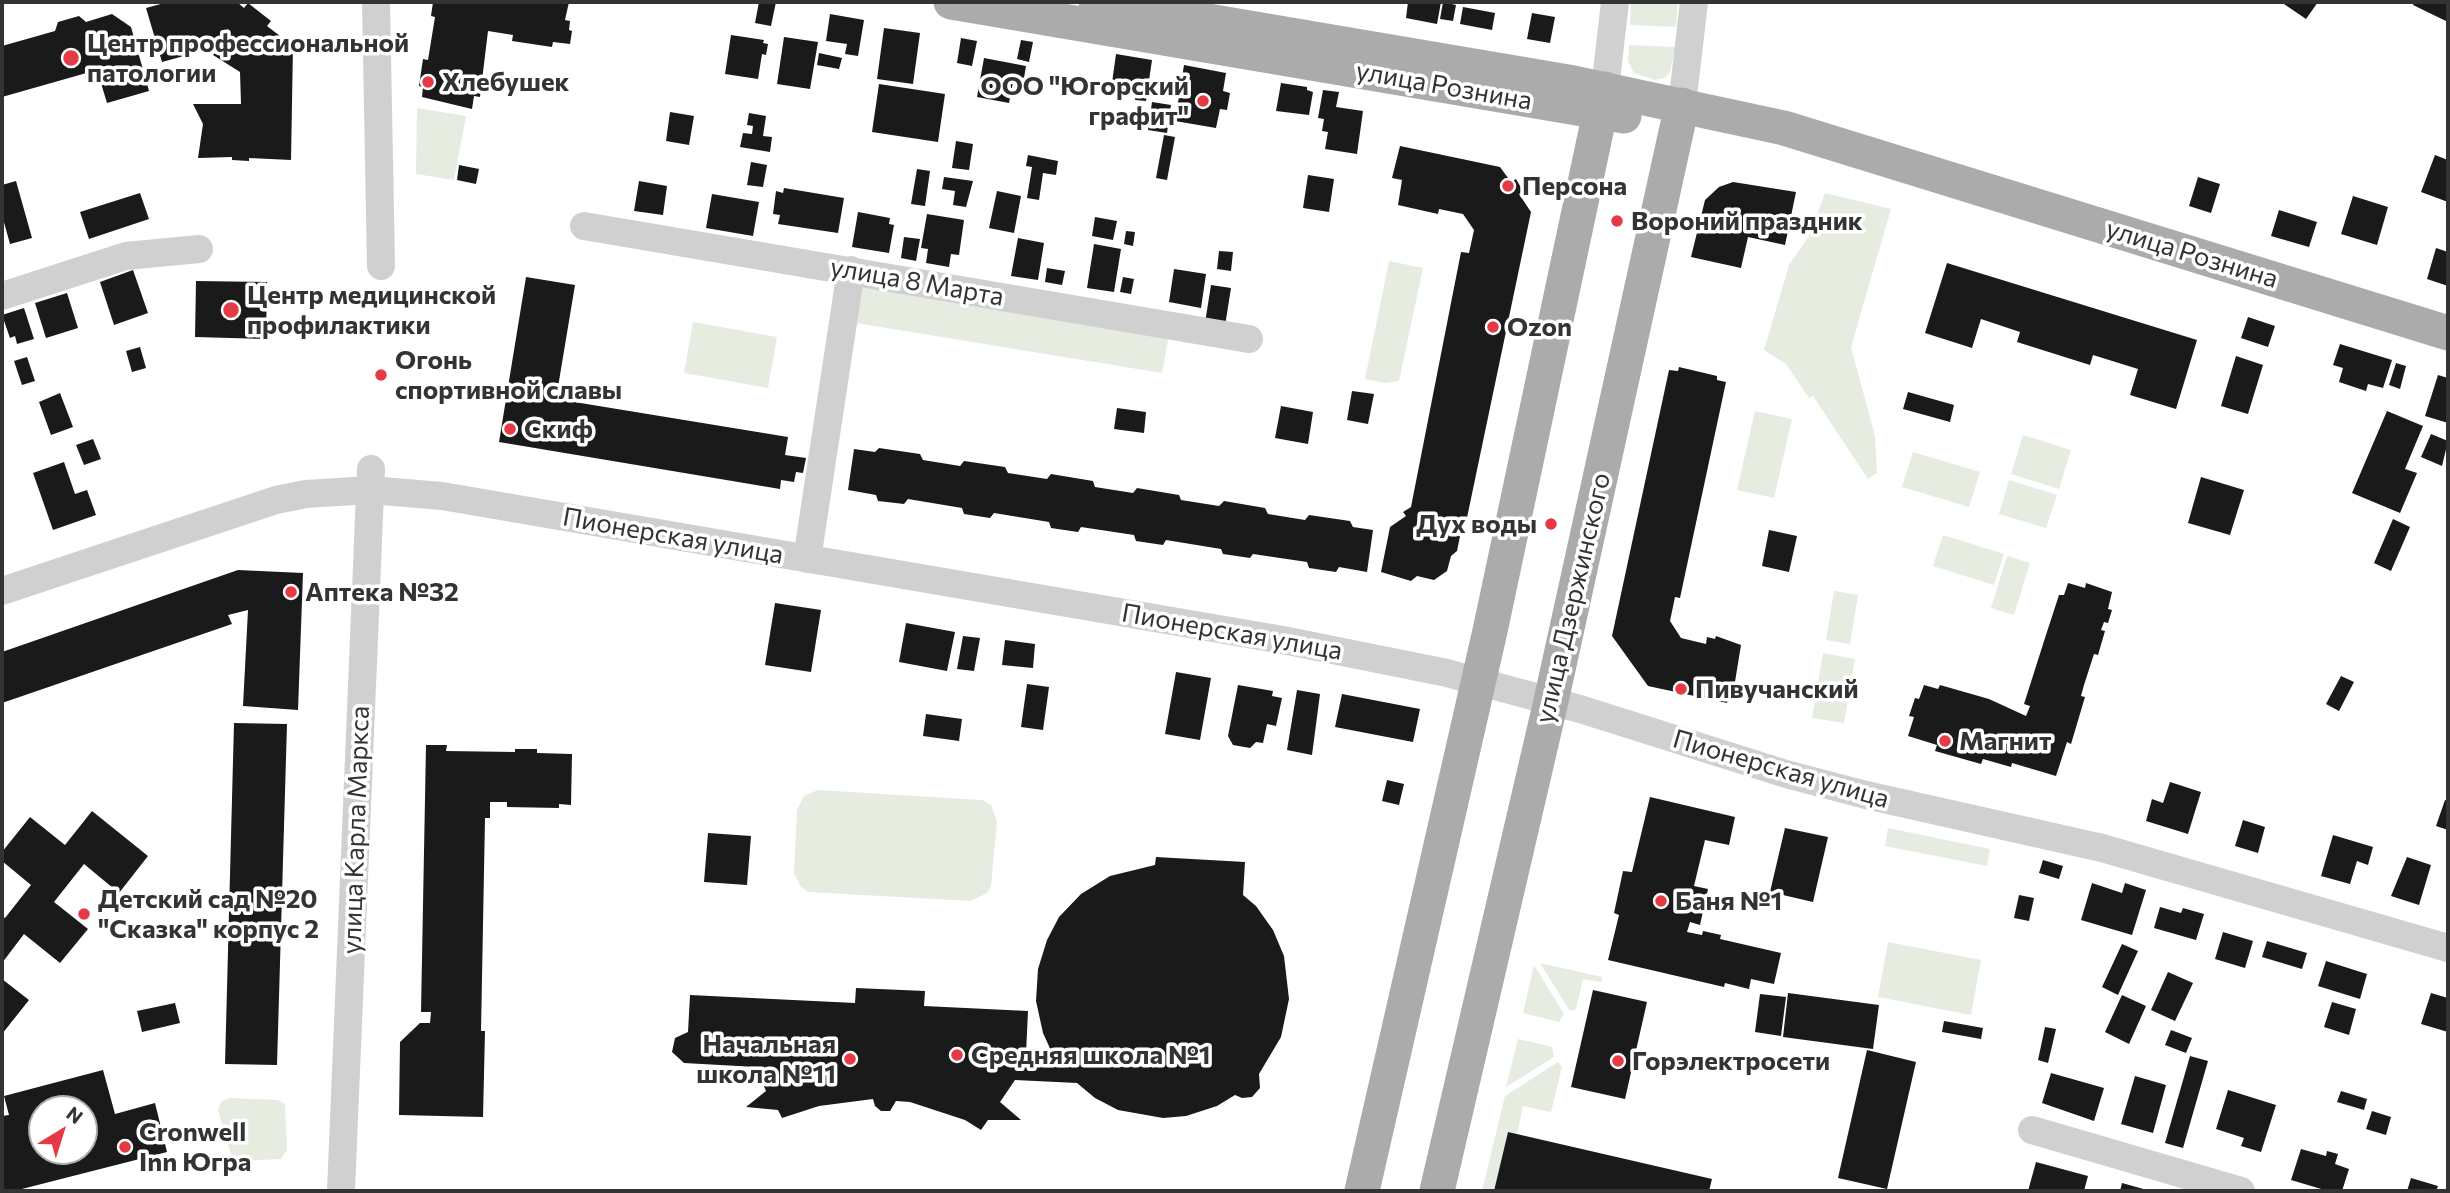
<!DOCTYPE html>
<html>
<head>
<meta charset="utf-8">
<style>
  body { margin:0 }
  #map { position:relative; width:2450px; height:1193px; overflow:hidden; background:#fff; font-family:Commissioner,sans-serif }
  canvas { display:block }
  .frame { position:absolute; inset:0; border:4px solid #333; pointer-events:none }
  .north { position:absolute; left:28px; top:1095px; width:70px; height:70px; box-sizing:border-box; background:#fff; border:2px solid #adadad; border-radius:50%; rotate:38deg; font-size:19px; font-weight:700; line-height:28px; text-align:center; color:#333 }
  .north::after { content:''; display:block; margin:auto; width:24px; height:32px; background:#e63946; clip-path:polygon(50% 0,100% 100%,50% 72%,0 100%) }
</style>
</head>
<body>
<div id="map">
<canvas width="2450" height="1193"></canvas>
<div class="frame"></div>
<div class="north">N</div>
</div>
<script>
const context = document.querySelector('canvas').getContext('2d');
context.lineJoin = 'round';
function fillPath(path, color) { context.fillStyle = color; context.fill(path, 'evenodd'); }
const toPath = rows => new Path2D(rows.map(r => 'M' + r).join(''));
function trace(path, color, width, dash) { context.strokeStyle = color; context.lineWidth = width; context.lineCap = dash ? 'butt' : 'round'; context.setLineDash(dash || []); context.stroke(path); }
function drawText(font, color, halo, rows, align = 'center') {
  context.font = font + ' Commissioner,sans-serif'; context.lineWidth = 7; context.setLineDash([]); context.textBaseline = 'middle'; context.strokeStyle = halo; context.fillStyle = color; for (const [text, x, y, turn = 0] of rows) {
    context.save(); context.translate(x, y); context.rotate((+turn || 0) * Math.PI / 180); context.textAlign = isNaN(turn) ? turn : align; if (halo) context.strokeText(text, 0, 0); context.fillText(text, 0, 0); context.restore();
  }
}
fillPath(toPath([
  [1631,2,1678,2,1676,27,1630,25],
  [1629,45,1675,47,1670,73,1664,78,1655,80,1634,73,1628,61],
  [417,108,466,116,454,180,416,174],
  [1825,193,1891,209,1851,347,1875,436,1877,473,1868,479,1813,396,1809,398,1786,364,1764,350,1789,265,1809,236],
  [1389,261,1423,268,1399,381,1386,383,1365,379],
  [862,283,1169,334,1162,373,856,323],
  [693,322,777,337,768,388,684,373],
  [1755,411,1792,419,1774,498,1737,490],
  [2023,435,2071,450,2059,489,2011,474],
  [1913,452,1980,472,1969,507,1902,487],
  [2009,480,2057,495,2046,528,1999,514],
  [1943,535,2004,554,1994,585,1933,566],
  [2007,556,2030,563,2014,615,1991,608],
  [1834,591,1858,595,1850,644,1826,640],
  [1823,653,1855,659,1844,723,1812,718],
  [818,790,982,800,991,805,997,821,991,886,987,893,971,901,808,892,801,887,794,873,797,810,804,796],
  [1888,828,1990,849,1987,866,1885,846],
  [1888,942,1981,960,1971,1015,1878,997],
  [1540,963,1602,977,1601,982,1583,979,1576,1009,1570,1011],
  [1534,965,1564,1014,1559,1022,1523,1013],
  [1518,1039,1552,1047,1554,1057,1506,1087],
  [1558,1062,1562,1067,1551,1112,1523,1106,1517,1134,1508,1132,1494,1191,1482,1191,1505,1096],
  [230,1098,278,1100,285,1104,287,1150,281,1159,239,1161,231,1155,218,1110,221,1102]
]), '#e6ecdf');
fillPath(toPath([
  [168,2,237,2,244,8,248,3,271,21,267,26,293,46,291,160,249,158,249,161,232,160,232,157,198,158,203,124,193,104,241,104,240,72,213,55,215,53,205,45,183,51,184,56,162,62,146,8],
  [433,2,569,2,565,20,570,21,569,30,572,31,570,44,553,42,552,47,512,41,513,35,488,31,480,97,474,96,472,109,422,97,423,87,419,86,423,59,428,60,435,17,431,16],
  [759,2,776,2,771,26,755,23],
  [1408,2,1441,2,1437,24,1406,18],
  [1443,2,1456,5,1453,21,1440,19],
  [2281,2,2318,2,2306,19],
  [2414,2,2448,2,2448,22,2413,5],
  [1463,7,1495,13,1492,30,1460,24],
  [1532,13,1555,17,1550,43,1527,39],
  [112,14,131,27,149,91,107,103,97,70,2,97,2,46,55,31,58,22,79,16,86,22],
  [830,14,864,20,858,56,845,54,847,44,826,41],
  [884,28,920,33,913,84,877,79],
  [731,35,764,40,763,43,768,44,766,55,762,54,758,79,725,74],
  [784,37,818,42,810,89,777,84],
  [961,38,977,41,972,66,957,63],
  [1021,40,1033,42,1029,62,1017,59],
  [819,53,842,58,839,69,817,65],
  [1116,54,1152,60,1146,101,1135,100,1136,94,1111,90],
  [984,58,1026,66,1023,84,1013,82,1009,103,977,97],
  [1184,65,1226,73,1223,91,1230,93,1227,110,1220,109,1216,128,1175,121],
  [1281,83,1307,87,1307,90,1313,92,1309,115,1276,111],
  [879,84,945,94,938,142,872,132],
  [1323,90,1339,92,1336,107,1363,111,1357,154,1325,149,1328,132,1322,131,1324,119,1318,118],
  [1152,102,1171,105,1167,133,1148,130],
  [670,112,694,116,689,145,666,141],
  [749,113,766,116,763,136,772,137,770,152,740,147,743,133,752,134,753,126,747,125],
  [1164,135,1175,137,1167,180,1156,178],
  [956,141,973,144,969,170,952,168],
  [1400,146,1500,167,1511,182,1516,179,1523,191,1519,194,1531,212,1464,532,1461,531,1457,551,1451,556,1447,571,1434,580,1417,576,1411,581,1381,572,1390,527,1406,516,1403,512,1411,507,1461,252,1469,253,1474,230,1463,214,1439,209,1438,214,1398,205,1402,180,1392,178],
  [1028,155,1058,161,1056,175,1043,173,1039,200,1027,198,1032,167,1026,166],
  [2435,155,2448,160,2448,202,2421,192],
  [751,162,767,165,763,187,747,185],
  [459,165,479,169,476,184,457,180],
  [917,169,930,171,925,206,911,204],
  [1308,175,1334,179,1329,212,1303,208],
  [944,177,973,181,966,207,953,205,955,191,942,189],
  [2198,177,2220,184,2211,213,2189,206],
  [16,181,32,238,10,244,2,215,2,185],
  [639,181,667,186,663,215,634,211],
  [1733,182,1796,192,1785,245,1748,237,1741,268,1691,257,1705,200,1719,187],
  [784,188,844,198,838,233,778,224,780,215,773,214,776,191,783,193],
  [997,191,1021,196,1014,233,989,228],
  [140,193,149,219,89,239,80,212],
  [712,194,759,202,753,236,706,228],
  [2353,196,2388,207,2377,245,2341,234],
  [2279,210,2317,222,2309,247,2271,236],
  [858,212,890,218,889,224,894,225,889,253,852,247],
  [927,214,964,220,959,255,951,254,949,267,926,263,928,249,921,248],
  [1095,217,1117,221,1113,240,1092,236],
  [1126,231,1135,232,1133,246,1124,244],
  [904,237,920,239,916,261,901,258],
  [1018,238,1044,243,1038,280,1011,276],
  [1094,244,1121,249,1114,292,1087,288],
  [2436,248,2448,252,2448,286,2427,279],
  [1219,251,1233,252,1231,271,1217,269],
  [1947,263,2197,340,2176,409,2130,395,2138,369,2093,355,2090,365,2017,342,2020,332,1981,319,1972,348,1925,333],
  [1047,268,1065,271,1062,285,1045,282],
  [1174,269,1206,274,1201,308,1169,302],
  [133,270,148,313,114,325,100,282],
  [526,277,575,285,556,399,788,437,785,455,806,458,803,473,796,472,794,482,781,480,780,489,499,442],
  [1123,277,1134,279,1131,294,1120,292],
  [196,281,267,282,266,339,195,337],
  [1211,285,1231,288,1225,326,1205,323],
  [67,293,78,328,46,338,35,303],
  [24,308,34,339,17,344,15,336,10,338,2,315],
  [2248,317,2275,326,2268,347,2241,338],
  [2340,344,2392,360,2383,388,2368,384,2366,391,2339,382,2343,368,2333,365],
  [140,347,146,368,132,372,126,351],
  [2236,356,2263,365,2248,414,2221,406],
  [27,357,35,381,22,385,14,361],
  [2396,363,2406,366,2400,389,2389,385],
  [1679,367,1717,376,1717,380,1726,382,1680,598,1675,597,1670,621,1681,638,1706,644,1707,637,1715,639,1716,636,1741,645,1734,688,1731,687,1727,703,1648,686,1612,636,1669,370,1678,371],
  [2438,375,2448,378,2448,423,2425,416],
  [1352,391,1374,394,1368,424,1347,420],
  [1908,392,1954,405,1950,422,1903,409],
  [60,393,73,427,51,435,39,402],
  [1281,406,1313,412,1308,444,1275,438],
  [1117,408,1146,412,1144,433,1114,429],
  [2387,411,2423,426,2405,469,2417,473,2400,513,2352,493],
  [2431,434,2448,441,2442,466,2421,457],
  [93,439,101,459,84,465,76,445],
  [879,448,920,454,923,460,960,466,964,461,1005,467,1008,473,1047,479,1051,474,1093,481,1095,487,1133,493,1137,488,1179,495,1181,500,1219,506,1224,501,1265,508,1268,514,1305,520,1309,515,1350,521,1353,527,1373,530,1367,572,1339,567,1336,572,1309,568,1307,562,1253,554,1250,558,1223,554,1221,549,1166,540,1163,545,1136,541,1134,535,1081,527,1078,532,1051,528,1049,522,994,513,990,518,964,514,962,508,908,499,904,504,878,501,876,495,848,490,854,449,875,452],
  [64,462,75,494,87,490,96,515,53,530,33,473],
  [2201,477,2244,490,2230,535,2188,523],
  [2393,519,2410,527,2391,571,2374,563],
  [1769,530,1797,536,1789,572,1762,566],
  [238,570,303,573,298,710,243,706,248,610,228,615,232,624,2,703,2,652],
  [2068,583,2085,588,2086,583,2112,592,2108,609,2112,610,2108,623,2104,622,2101,630,2105,631,2098,655,2094,654,2084,685,2081,696,2085,697,2071,744,2067,742,2056,776,2012,763,2011,767,1983,759,1981,764,1935,751,1937,745,1908,736,1914,717,1909,716,1915,698,1919,699,1924,685,1938,689,1940,685,1989,699,2026,716,2030,706,2024,704,2045,638,2059,595,2064,595],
  [775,603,821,610,811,672,765,665],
  [906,623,955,632,947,671,899,662],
  [963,636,980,638,974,671,957,669],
  [1005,640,1035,644,1033,668,1002,665],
  [1176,672,1211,678,1200,740,1165,734],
  [2341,676,2354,682,2339,711,2326,704],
  [1027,684,1049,687,1043,730,1021,727],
  [1238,685,1273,691,1272,696,1282,698,1276,726,1267,724,1263,743,1256,742,1250,748,1233,745,1228,736],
  [1297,690,1320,694,1312,755,1287,750],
  [1342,694,1420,709,1413,742,1335,727],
  [926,714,962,719,959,741,923,736],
  [234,723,287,724,277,1065,225,1064],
  [426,745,447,745,446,751,515,752,515,749,537,749,537,753,572,754,571,805,559,804,559,808,507,807,507,802,490,802,490,818,485,818,481,1031,485,1031,483,1117,399,1115,400,1042,420,1023,430,1023,431,1012,421,1012],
  [1387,780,1404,784,1399,805,1382,801],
  [2170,782,2201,792,2188,834,2146,821,2152,799,2163,803],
  [1650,797,1735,817,1729,845,1705,840,1694,886,1708,889,1700,925,1690,922,1687,932,1702,935,1703,931,1721,935,1720,939,1781,953,1774,984,1751,979,1749,989,1725,983,1724,987,1608,960,1619,915,1614,913,1623,871,1632,872],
  [2445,800,2448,801,2448,830,2436,826],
  [92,811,148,856,119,893,84,864,54,902,88,929,60,963,24,934,2,963,2,916,5,918,31,885,2,861,2,852,30,817,65,845],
  [2243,820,2265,827,2258,853,2235,846],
  [1785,828,1828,837,1813,902,1770,892],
  [708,833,751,836,747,885,704,882],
  [2333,835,2373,847,2368,865,2357,861,2350,884,2321,876],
  [1156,857,1245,862,1243,895,1256,906,1273,930,1284,956,1289,999,1281,1037,1259,1074,1260,1088,1252,1097,1242,1098,1235,1095,1217,1106,1186,1116,1163,1118,1118,1110,1095,1098,1077,1083,1015,1080,1000,1102,1021,1120,988,1120,981,1130,965,1120,910,1102,896,1101,890,1111,881,1111,875,1106,873,1099,819,1106,782,1118,778,1110,746,1107,766,1091,756,1067,684,1063,672,1052,675,1038,688,1032,690,995,855,1003,856,988,925,991,924,1006,1028,1011,1026,1054,1053,1055,1043,1033,1036,1001,1038,969,1047,940,1059,917,1081,894,1110,876,1155,865],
  [2407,857,2431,865,2419,905,2391,896],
  [2043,860,2063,866,2059,879,2039,873],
  [2092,883,2122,893,2125,883,2146,890,2132,935,2081,920],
  [2019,895,2034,898,2029,921,2014,918],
  [2160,907,2181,913,2183,908,2204,914,2196,940,2154,928],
  [2223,932,2253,941,2245,968,2215,959],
  [2267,941,2307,953,2302,969,2262,957],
  [2122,944,2138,951,2118,995,2102,987],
  [2326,961,2367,974,2360,999,2318,986],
  [2168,972,2193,983,2175,1021,2151,1010],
  [2,979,29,1000,2,1034],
  [1593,990,1647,1002,1625,1099,1571,1087],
  [1788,993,1879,1005,1873,1049,1783,1037],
  [2431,993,2448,998,2448,1032,2421,1024],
  [1760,994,1786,997,1781,1036,1755,1032],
  [2122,995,2146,1006,2129,1044,2105,1032],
  [2332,1002,2356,1009,2349,1035,2324,1027],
  [175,1003,180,1023,142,1032,137,1011],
  [1944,1021,1983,1028,1981,1039,1942,1032],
  [2045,1027,2056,1029,2048,1063,2038,1060],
  [2171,1030,2192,1038,2186,1053,2165,1045],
  [1867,1050,1916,1062,1887,1189,1838,1178],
  [2190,1056,2208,1061,2183,1148,2165,1143],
  [103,1070,115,1114,155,1103,167,1152,14,1191,2,1191,2,1116,9,1115,4,1096],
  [42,1109,84,1109,84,1151,42,1151],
  [2051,1073,2104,1088,2094,1121,2042,1103],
  [2135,1076,2166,1085,2153,1133,2121,1124],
  [2228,1090,2276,1105,2261,1152,2241,1146,2244,1138,2216,1129],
  [2341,1091,2367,1099,2364,1110,2337,1102],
  [2372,1111,2391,1117,2386,1135,2366,1129],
  [1508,1132,1712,1179,1709,1191,1494,1191],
  [2301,1149,2326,1156,2327,1151,2338,1154,2335,1164,2349,1169,2342,1191,2328,1191,2291,1180],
  [2036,1162,2088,1176,2084,1191,2028,1191],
  [2411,1178,2438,1186,2436,1191,2407,1191],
  [2122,1183,2147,1190,2147,1191,2120,1191]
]), '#1a1a1a');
trace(toPath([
  [376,2,381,266],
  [1605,89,1615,2],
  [1682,105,1694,2],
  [584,226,1249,339],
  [2,296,126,256,199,249],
  [807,559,851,270],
  [2,591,276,500,306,494,370,490,442,496,1283,640,1447,673,1580,709,1786,774,1866,795,2102,848,2448,948],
  [2032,1130,2241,1191],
  [341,1191,371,469]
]), '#d0d0d0', 28);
trace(toPath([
  [951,2,1624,116],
  [1096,2,1574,83,1784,128,2448,333],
  [1362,1191,1490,631,1605,89],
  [1437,1191,1551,701,1682,105]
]), '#ababab', 35);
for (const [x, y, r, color] of [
  [71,58,9,"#e63946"],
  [428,82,7,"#e63946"],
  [1203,101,7,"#e63946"],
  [1508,186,7,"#e63946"],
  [1617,221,7,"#e63946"],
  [231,310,9,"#e63946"],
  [1493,327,7,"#e63946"],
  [381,375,7,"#e63946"],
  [510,429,7,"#e63946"],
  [1551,524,7,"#e63946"],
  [291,592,7,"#e63946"],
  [1681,689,7,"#e63946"],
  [1945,741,7,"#e63946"],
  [1661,901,7,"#e63946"],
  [84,914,7,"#e63946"],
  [957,1055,7,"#e63946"],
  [850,1059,7,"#e63946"],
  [1618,1061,7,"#e63946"],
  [125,1147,7,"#e63946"]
]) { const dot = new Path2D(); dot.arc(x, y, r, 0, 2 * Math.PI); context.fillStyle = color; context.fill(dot); trace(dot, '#fff', 2.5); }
drawText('bold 26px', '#333', '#fff', [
  ["Центр профессиональной",87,43],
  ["патологии",87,73],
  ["Хлебушек",442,82],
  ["ООО \"Югорский",1189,86,"right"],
  ["графит\"",1189,116,"right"],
  ["Персона",1522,186],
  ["Вороний праздник",1631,221],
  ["Центр медицинской",247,295],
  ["профилактики",247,325],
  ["Ozon",1507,327],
  ["Огонь",395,360],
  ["спортивной славы",395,390],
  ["Скиф",524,429],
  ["Дух воды",1537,524,"right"],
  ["Аптека №32",305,592],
  ["Пивучанский",1695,689],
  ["Магнит",1959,741],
  ["Детский сад №20",98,899],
  ["\"Сказка\" корпус 2",98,929],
  ["Баня №1",1675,901],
  ["Начальная",836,1044,"right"],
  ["школа №11",836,1074,"right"],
  ["Средняя школа №1",971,1055],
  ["Горэлектросети",1632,1061],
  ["Cronwell",139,1132],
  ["Inn Югра",139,1162]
], 'left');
drawText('26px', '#333', '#fff', [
  ["улица Рознина",1444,86,10],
  ["улица Рознина",2192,254,17],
  ["улица 8 Марта",917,282,10],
  ["Пионерская улица",673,536,10],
  ["улица Дзержинского",1573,598,-77],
  ["Пионерская улица",1232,632,10],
  ["Пионерская улица",1781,769,16],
  ["улица Карла Маркса",356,830,-88]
]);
</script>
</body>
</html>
